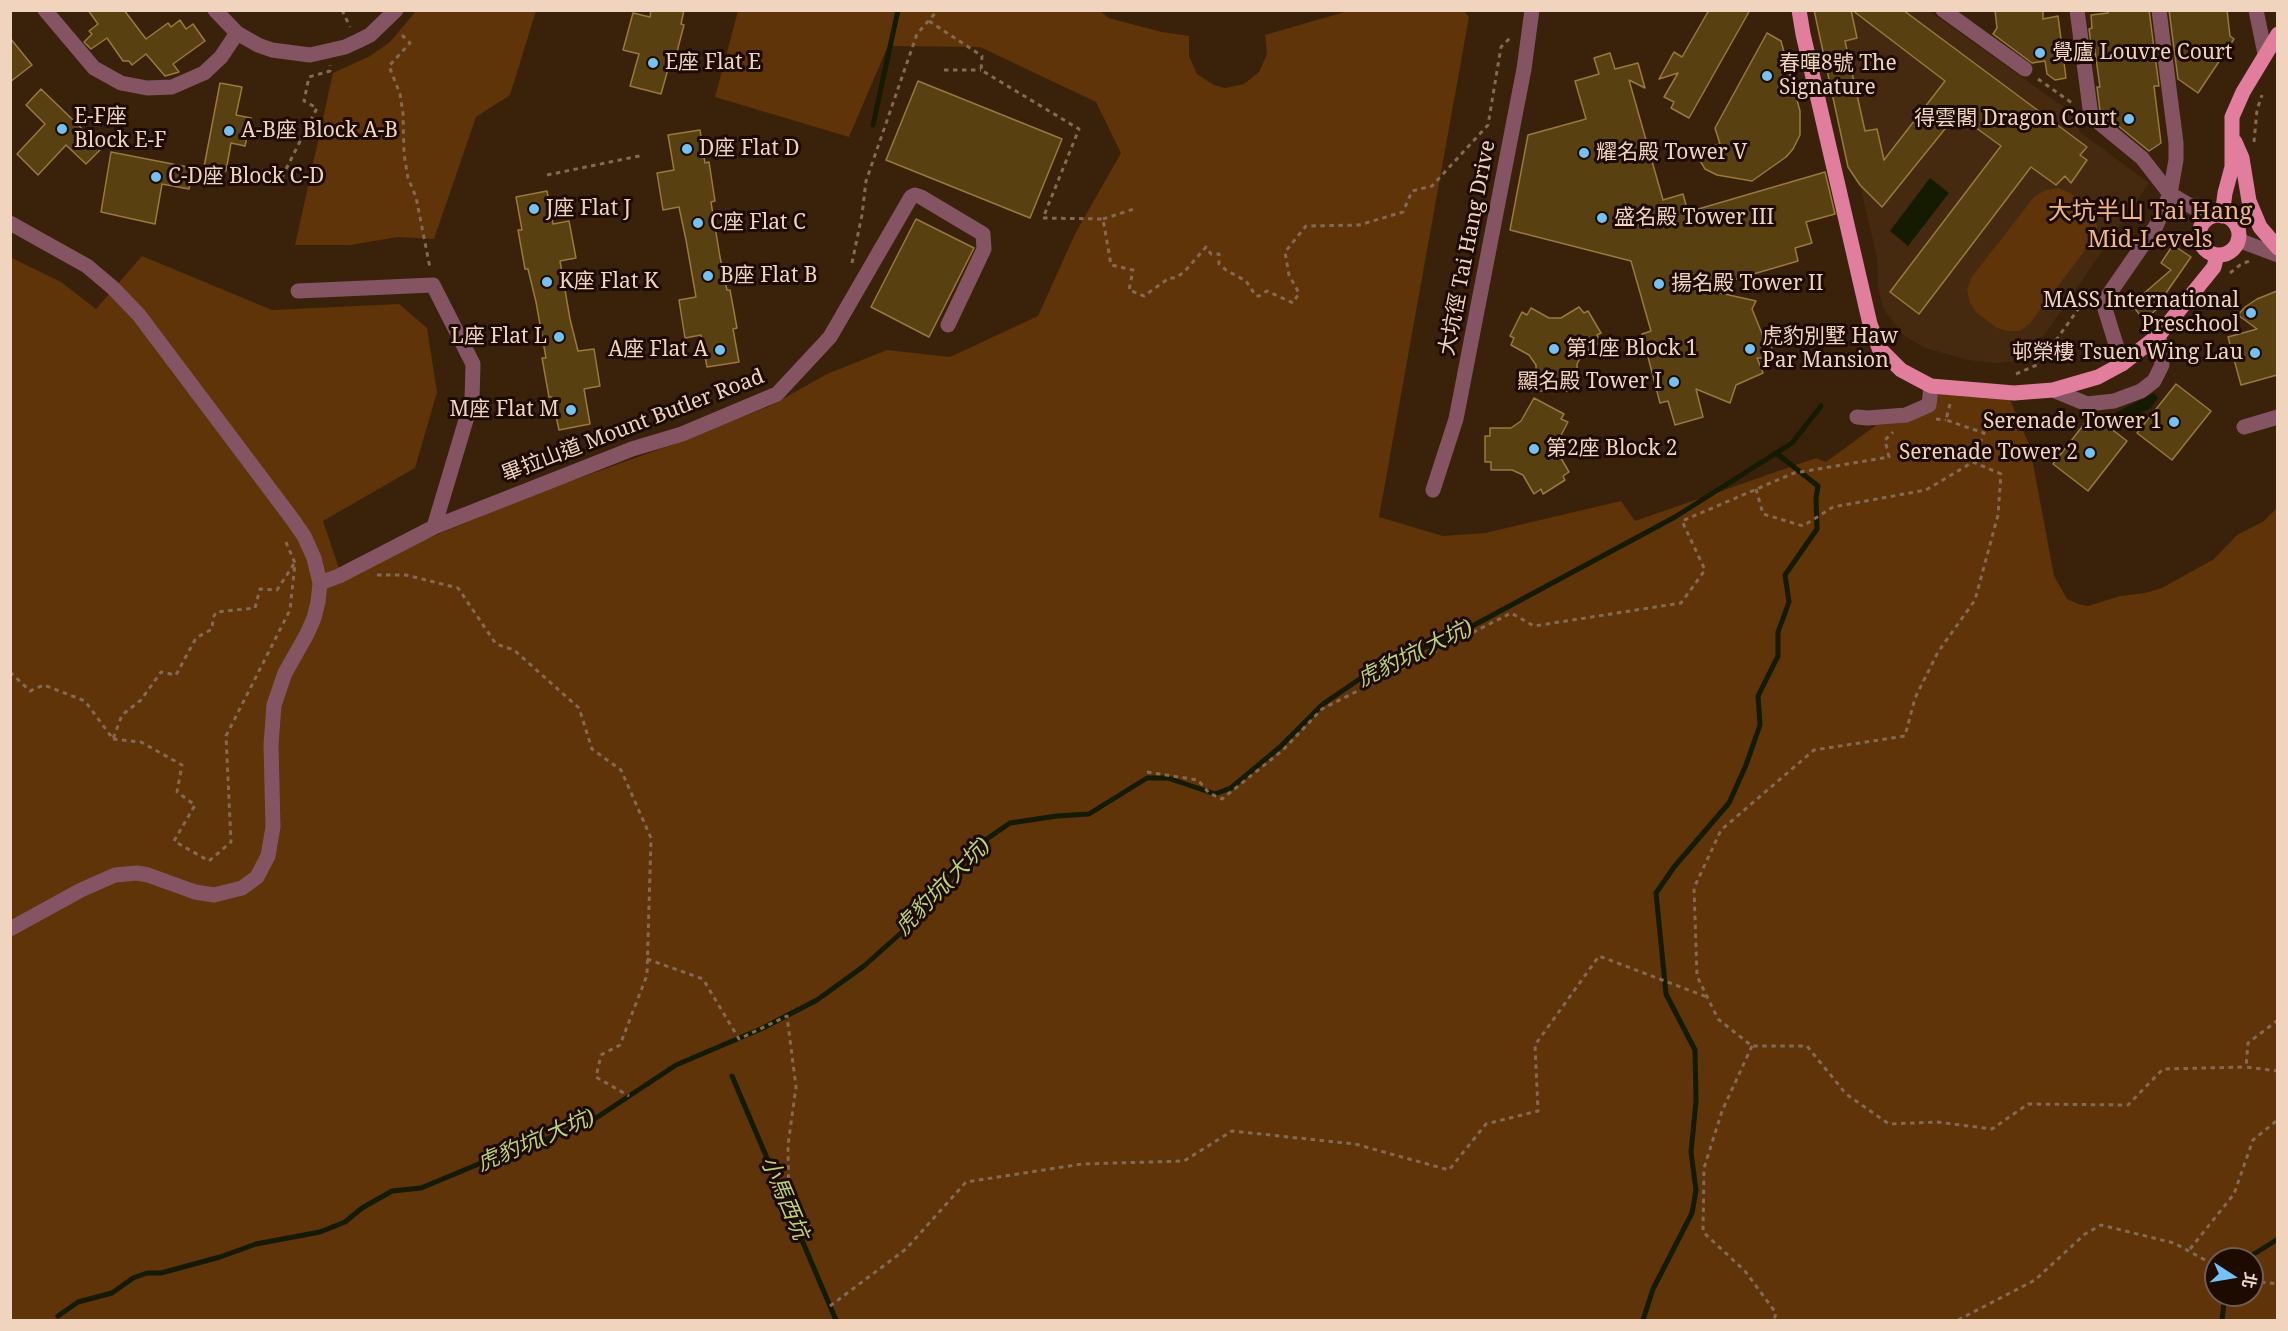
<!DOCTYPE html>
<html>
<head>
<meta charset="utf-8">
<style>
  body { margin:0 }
  #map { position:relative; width:2288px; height:1331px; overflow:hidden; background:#3a210a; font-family:"Noto Serif","Noto Sans TC",serif }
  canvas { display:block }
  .frame { position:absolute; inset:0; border:12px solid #f0d4be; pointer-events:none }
  .north { position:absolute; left:2204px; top:1247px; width:60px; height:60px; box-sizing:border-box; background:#1d0b00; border:2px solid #715b4c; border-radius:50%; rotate:102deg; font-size:16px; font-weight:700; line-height:24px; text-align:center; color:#f0d4be }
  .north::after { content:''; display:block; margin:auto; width:21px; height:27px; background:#73c1f6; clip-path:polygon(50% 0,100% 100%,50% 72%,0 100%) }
</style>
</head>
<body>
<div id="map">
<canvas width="2288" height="1331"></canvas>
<div class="frame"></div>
<div class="north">北</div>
</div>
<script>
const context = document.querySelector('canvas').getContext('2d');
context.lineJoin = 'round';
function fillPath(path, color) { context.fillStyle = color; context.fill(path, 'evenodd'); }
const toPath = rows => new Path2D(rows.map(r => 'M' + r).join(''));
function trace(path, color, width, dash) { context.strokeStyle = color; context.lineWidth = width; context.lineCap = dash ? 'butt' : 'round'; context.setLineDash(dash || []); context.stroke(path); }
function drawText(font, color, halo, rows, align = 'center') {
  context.font = font + ' "Noto Serif","Noto Sans TC",serif'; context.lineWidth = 6; context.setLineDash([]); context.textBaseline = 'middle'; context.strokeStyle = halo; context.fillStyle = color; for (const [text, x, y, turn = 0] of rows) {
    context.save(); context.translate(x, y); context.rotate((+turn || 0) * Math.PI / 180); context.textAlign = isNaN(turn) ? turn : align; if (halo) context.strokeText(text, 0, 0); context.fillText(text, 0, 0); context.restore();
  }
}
fillPath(toPath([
  [1814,11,1929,11,2075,115,2080,132,2149,183,2045,334,2014,361,1997,363,1968,360,1925,348,1903,335,1883,308,1878,288,1877,258,1860,185,1852,174,1846,158]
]), '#462a0f');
fillPath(toPath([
  [416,11,536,11,510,95,476,117,434,239,398,237,350,245,295,245,333,73,370,56,390,42],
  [738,11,1100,11,1109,18,1162,32,1189,36,1189,56,1197,74,1214,85,1225,88,1244,84,1259,72,1267,54,1265,35,1348,11,1464,11,1469,17,1379,517,1443,536,1485,533,1621,501,1635,521,1816,458,1826,462,1894,412,1941,393,2008,395,2030,447,2054,576,2067,599,2078,604,2088,606,2120,596,2145,593,2162,588,2214,559,2237,535,2264,521,2277,508,2277,1320,11,1320,10,257,61,282,96,309,142,256,272,310,399,304,427,328,437,392,415,468,323,521,341,574,546,490,674,444,770,406,827,374,887,350,950,357,1038,316,1075,234,1121,153,1096,102,980,47,888,46,849,137,715,97],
  [2216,1259,2252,1259,2252,1295,2216,1295],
  [2058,188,2070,193,2091,208,2096,220,2097,231,2092,241,2030,323,2020,331,2008,331,1997,328,1977,313,1970,303,1967,290,1971,278,2034,197,2045,190]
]), '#5e3408');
fillPath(toPath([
  [1930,178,1949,193,1908,246,1890,231],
  [2154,393,2158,398,2150,409,2135,415,2136,419,2111,428,2101,420]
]), '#141b00');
trace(toPath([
  [873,125,898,10],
  [732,1076,836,1320],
  [2246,1259,2278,1239],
  [58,1316,78,1302,112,1293,133,1278,147,1273,161,1273,220,1257,256,1244,320,1232,345,1222,362,1208,392,1191,421,1188,517,1148,544,1140,593,1120,676,1065,763,1028,817,1000,864,966,919,917,978,845,1010,823,1057,816,1089,814,1147,778,1168,778,1215,794,1231,788,1280,747,1323,704,1370,672,1389,661,1450,638,1675,517,1792,443,1821,406],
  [1643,1320,1653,1289,1692,1213,1696,1190,1691,1152,1696,1101,1695,1050,1666,994,1656,893,1674,867,1729,803,1746,765,1760,725,1758,696,1778,656,1778,632,1789,602,1785,575,1817,529,1816,498,1818,486,1776,453],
  [2222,1320,2225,1295]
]), '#141b00', 5);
const building = toPath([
  [88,10,124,10,146,39,168,23,171,27,180,20,186,29,193,24,205,41,173,64,179,72,165,76,146,54,132,65,129,61,123,61,107,38,91,49,84,42,92,34,89,31,98,24,88,10],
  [651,10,684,10,681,24,684,25,674,63,670,62,661,94,630,86,639,54,623,50,633,13,650,17,651,10],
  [1709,10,1750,10,1689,118,1671,108,1674,102,1664,97,1678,73,1659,79,1674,52,1682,57,1709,10],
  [1814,10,1851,10,1857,38,1845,41,1865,131,1877,129,1884,160,1945,81,1852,10,1903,10,2087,147,2080,155,2087,160,2071,183,2065,176,2056,185,2031,167,1919,314,1890,292,2001,146,1957,114,1882,207,1860,185,1848,167,1814,10],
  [1995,10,2043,10,2043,19,2058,16,2066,78,2055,80,2047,74,2045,61,2032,63,1993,34,1997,28,1995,10],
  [2108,10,2149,10,2159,86,2154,86,2161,143,2149,151,2100,111,2097,87,2100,87,2094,44,2091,44,2089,29,2092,28,2091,15,2108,13,2108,10],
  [2169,10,2227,10,2230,36,2234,39,2198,93,2178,79,2169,10],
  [1767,33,1781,41,1800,111,1800,135,1793,149,1786,157,1752,181,1717,175,1705,169,1694,151,1720,144,1715,128,1767,33],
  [10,38,32,65,10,82,10,38],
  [1610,53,1615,69,1638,63,1645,88,1629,80,1663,200,1683,194,1688,212,1825,172,1835,214,1806,222,1812,243,1795,248,1798,261,1702,289,1756,301,1752,309,1763,336,1766,335,1776,358,1757,358,1763,373,1736,385,1730,403,1696,389,1703,417,1675,425,1668,401,1660,403,1642,334,1651,331,1631,261,1510,230,1528,135,1586,119,1575,81,1599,74,1594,58,1610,53],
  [918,81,1062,139,1030,218,886,160,918,81],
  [220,83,242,87,236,115,251,118,245,146,231,143,226,171,204,167,220,83],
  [41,89,102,148,86,164,66,145,38,175,17,154,45,124,26,105,41,89],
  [700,130,705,163,709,162,715,201,711,202,720,257,727,290,730,290,737,328,733,329,739,362,707,367,701,335,685,338,679,300,696,297,686,240,679,207,663,210,657,173,674,170,668,135,700,130],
  [111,152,193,168,189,189,162,184,155,224,101,212,111,152],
  [547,191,553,224,569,221,576,258,560,261,570,319,578,351,594,349,600,386,584,389,590,424,559,430,552,397,549,397,542,358,546,358,536,302,528,269,525,269,518,230,522,230,516,197,547,191],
  [916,219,974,248,929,337,871,307,916,219],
  [2173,245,2191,257,2166,293,2170,298,2144,320,2133,306,2135,301,2171,270,2161,263,2173,245],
  [2277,291,2277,375,2241,385,2228,337,2257,329,2238,315,2245,307,2257,299,2277,291],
  [1579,307,1584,313,1588,311,1601,333,1597,335,1601,342,1583,353,1577,364,1578,385,1570,386,1570,391,1536,391,1536,365,1529,355,1511,345,1514,338,1510,336,1522,312,1527,315,1531,308,1549,318,1561,318,1579,307],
  [2176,384,2211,411,2172,460,2137,433,2176,384],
  [1534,398,1564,414,1561,419,1568,422,1558,441,1558,453,1569,472,1563,476,1565,480,1543,494,1541,489,1534,494,1523,475,1512,470,1491,470,1491,462,1485,462,1485,436,1490,436,1490,428,1511,428,1521,421,1534,398],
  [2092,414,2127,441,2088,491,2053,464,2092,414]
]);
fillPath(building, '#594010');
trace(building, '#99793f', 1.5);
trace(toPath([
  [342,10,350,27],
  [929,21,982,56,981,70,1079,129,1043,218,1103,219,1111,265,1133,270,1129,290,1144,296,1169,278,1176,278,1185,271,1206,247,1211,254,1219,254,1219,264,1226,270,1246,281,1256,296,1259,296,1267,291,1293,303,1299,293,1289,275,1285,252,1306,226,1359,225,1403,212,1412,191,1432,186,1488,125,1501,47,1512,36],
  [402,35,410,43,389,66,400,94,403,114,404,154,408,178,416,197,430,268],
  [944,70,981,70],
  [2038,79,2072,103],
  [2254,142,2257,110,2262,95],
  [547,175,644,155],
  [282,177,317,108,304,101,309,77,330,71,330,65],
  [1103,219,1137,208],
  [852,263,862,215,866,181,917,34,938,10],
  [2230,273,2240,265,2249,261],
  [2016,374,2039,364,2089,294],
  [1950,404,1946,420,1984,433,1973,462],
  [1936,419,1946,420],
  [1756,489,1763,514,1803,526,1833,507,1926,490,1973,462,2001,474,1998,515,1975,600,1938,652,1915,698,1905,736,1814,750,1721,830,1694,888,1697,976,1718,1019,1752,1046,1807,1046,1846,1094,1889,1124,1937,1122,1992,1129,2028,1104,2128,1105,2163,1069,2246,1067],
  [377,575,406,575,458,588,496,644,514,650,579,708,592,749,621,770,651,838,647,975,620,1045,601,1055,596,1077,629,1096],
  [10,672,30,691,44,685,85,701,113,739,122,715,141,700,161,672,176,675,196,638,212,629,213,618,216,612,255,608,260,589,277,590,294,564],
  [113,739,141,742,182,765,177,792,195,805,174,841,209,861,231,842,226,736,290,610,295,563,285,540],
  [1147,772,1198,780,1209,793,1222,799,1283,750,1322,709,1511,613,1534,626,1681,603,1705,570,1682,521,1794,473,1889,457,1885,440,1893,432],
  [647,959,703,979,739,1039,787,1016,796,1087,788,1145,789,1210],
  [2278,1020,2248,1043,2246,1067,2278,1071],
  [1752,1046,1722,1111,1704,1168,1703,1232,1745,1271,1776,1313,1774,1320],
  [2190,1249,2234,1194,2253,1140,2275,1122,2278,1115],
  [2252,1281,2278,1284],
  [830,1306,906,1249,966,1182,1082,1164,1184,1161,1232,1131,1355,1144,1449,1170,1486,1124,1538,1111,1535,1045,1599,956,1707,997],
  [1958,1320,2035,1280,2085,1234,2101,1225,2174,1243,2216,1266]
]), '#846a54', 3, [4.5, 4.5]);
trace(toPath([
  [45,10,94,68,121,83,147,88,172,87,204,73,221,57,237,33],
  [215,10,237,33,258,45,272,50,310,55,345,47,358,41,370,35,396,10],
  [1943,10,2025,69],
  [2077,10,2091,116,2142,158,2170,194,2201,212,2208,218],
  [2256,10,2265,54],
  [10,223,87,266,113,288,139,315,293,520,304,536,314,558,320,583,318,602,314,618,307,634,285,673,274,705,271,745,273,827,268,856,257,877,242,888,214,895,195,892,148,875,137,873,115,875,81,890,10,929],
  [2238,240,2278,255],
  [298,291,433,285,473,364,472,400,434,527],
  [2122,364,2105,309,2107,297,2156,226,2170,194,2176,160,2176,143,2159,10],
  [2053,390,2087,404,2114,401,2141,391,2154,381,2162,365,2159,335],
  [1857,417,1868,418,1906,415,1929,405,1931,386],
  [2244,427,2278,417],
  [1433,490,1456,419,1524,69,1532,10],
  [320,583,339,576,434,527,632,449,682,434,777,394,830,337,911,197,915,195,921,197,983,234,984,249,948,325]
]), '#845463', 15);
trace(toPath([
  [1799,10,1803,34,1870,324,1879,348,1901,370,1931,386,2014,393,2053,390,2098,377,2122,364,2159,335,2214,267,2217,255],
  [2235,142,2242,158,2249,201,2260,227,2278,248],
  '2199 235a20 20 0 1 1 40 0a20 20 0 1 1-40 0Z',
  [2222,216,2225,193,2232,167,2232,117,2243,92,2278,34]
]), '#e17e9e', 15);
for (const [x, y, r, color] of [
  [2040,53,6,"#73c1f6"],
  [653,63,6,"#73c1f6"],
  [1767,76,6,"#73c1f6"],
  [2129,119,6,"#73c1f6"],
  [62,129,6,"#73c1f6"],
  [229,131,6,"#73c1f6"],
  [687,149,6,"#73c1f6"],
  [1584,153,6,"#73c1f6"],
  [156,177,6,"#73c1f6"],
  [534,209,6,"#73c1f6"],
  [1602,218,6,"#73c1f6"],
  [698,223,6,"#73c1f6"],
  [708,276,6,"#73c1f6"],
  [547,282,6,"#73c1f6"],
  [1659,284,6,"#73c1f6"],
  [2251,313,6,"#73c1f6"],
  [559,337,6,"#73c1f6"],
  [1554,349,6,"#73c1f6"],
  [1750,349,6,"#73c1f6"],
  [720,350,6,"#73c1f6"],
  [2255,353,6,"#73c1f6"],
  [1674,382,6,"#73c1f6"],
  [571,410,6,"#73c1f6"],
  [2174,422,6,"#73c1f6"],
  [1534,449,6,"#73c1f6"],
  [2090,453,6,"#73c1f6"]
]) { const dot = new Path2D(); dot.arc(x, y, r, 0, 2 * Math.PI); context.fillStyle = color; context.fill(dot); trace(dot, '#1d0b00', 2); }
drawText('21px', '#f0d4be', '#1d0b00', [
  ["覺廬 Louvre Court",2052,53],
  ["E座 Flat E",665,63],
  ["春暉8號 The",1779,64],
  ["Signature",1779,88],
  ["E-F座",74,117],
  ["Block E-F",74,141],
  ["得雲閣 Dragon Court",2117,119,"right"],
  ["A-B座 Block A-B",241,131],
  ["D座 Flat D",699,149],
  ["耀名殿 Tower V",1596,153],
  ["C-D座 Block C-D",168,177],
  ["J座 Flat J",546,209],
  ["盛名殿 Tower III",1614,218],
  ["C座 Flat C",710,223],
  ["B座 Flat B",720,276],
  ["K座 Flat K",559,282],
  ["揚名殿 Tower II",1671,284],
  ["MASS International",2239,301,"right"],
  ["Preschool",2239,325,"right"],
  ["L座 Flat L",547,337,"right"],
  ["虎豹別墅 Haw",1762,337],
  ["Par Mansion",1762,361],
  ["第1座 Block 1",1566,349],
  ["A座 Flat A",708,350,"right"],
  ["邨榮樓 Tsuen Wing Lau",2243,353,"right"],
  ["顯名殿 Tower I",1662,382,"right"],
  ["M座 Flat M",559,410,"right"],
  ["Serenade Tower 1",2162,422,"right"],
  ["第2座 Block 2",1546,449],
  ["Serenade Tower 2",2078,453,"right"]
], 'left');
drawText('21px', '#f0d4be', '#1d0b00', [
  ["大坑徑 Tai Hang Drive",1468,248,-79],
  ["畢拉山道 Mount Butler Road",633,426,-21]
]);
drawText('italic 22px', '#bcd277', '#1d0b00', [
  ["虎豹坑(大坑)",1415,654,-26],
  ["虎豹坑(大坑)",943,887,-46],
  ["虎豹坑(大坑)",536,1141,-23],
  ["小馬西坑",784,1198,67]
]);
drawText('24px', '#edb78a', '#1d0b00', [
  ["大坑半山 Tai Hang",2150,212],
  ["Mid-Levels",2150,240]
]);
</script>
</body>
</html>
